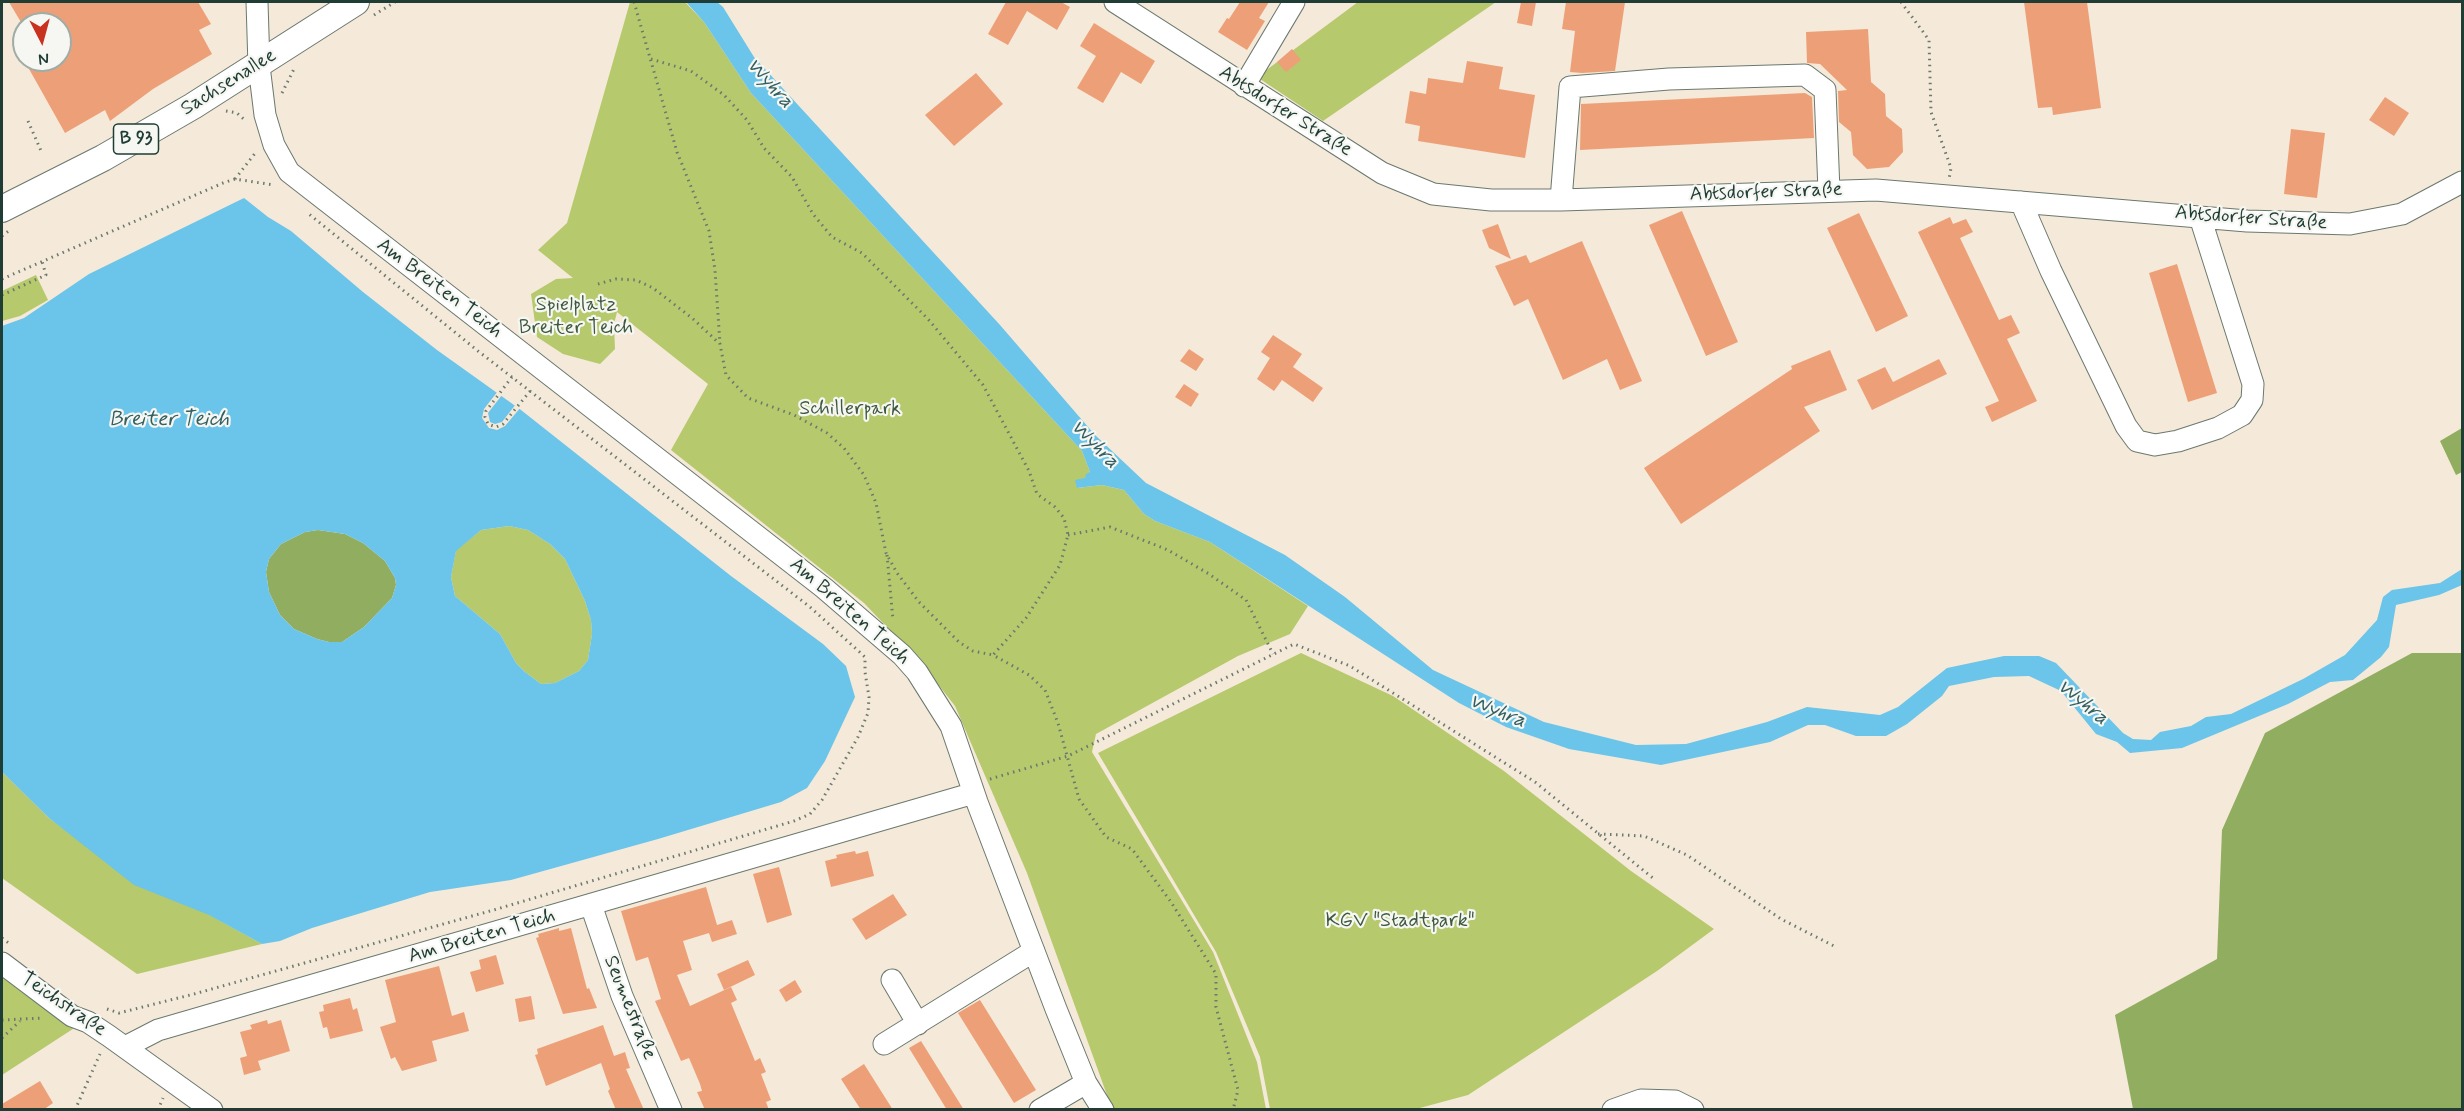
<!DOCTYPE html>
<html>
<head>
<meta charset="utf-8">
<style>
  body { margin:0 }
  #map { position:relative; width:2464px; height:1111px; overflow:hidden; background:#f5e9d9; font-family:Mynerve,sans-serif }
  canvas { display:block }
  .frame { position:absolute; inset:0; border:3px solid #1f3d34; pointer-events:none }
  .north { position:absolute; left:12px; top:12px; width:60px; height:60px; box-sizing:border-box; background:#f6f6f2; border:2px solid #a0aca6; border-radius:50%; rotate:174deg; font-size:16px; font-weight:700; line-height:24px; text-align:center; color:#1f3d34 }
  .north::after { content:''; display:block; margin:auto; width:21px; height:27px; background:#c8321e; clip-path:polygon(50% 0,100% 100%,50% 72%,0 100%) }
</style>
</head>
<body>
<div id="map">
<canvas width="2464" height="1111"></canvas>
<div class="frame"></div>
<div class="north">N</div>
</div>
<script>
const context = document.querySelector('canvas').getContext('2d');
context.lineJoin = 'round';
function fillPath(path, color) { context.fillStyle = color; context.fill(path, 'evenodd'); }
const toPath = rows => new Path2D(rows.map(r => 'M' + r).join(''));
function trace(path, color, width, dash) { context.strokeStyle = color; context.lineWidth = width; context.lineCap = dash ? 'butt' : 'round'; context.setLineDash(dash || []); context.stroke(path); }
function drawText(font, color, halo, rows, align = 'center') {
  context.font = font + ' Mynerve,sans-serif'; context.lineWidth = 4.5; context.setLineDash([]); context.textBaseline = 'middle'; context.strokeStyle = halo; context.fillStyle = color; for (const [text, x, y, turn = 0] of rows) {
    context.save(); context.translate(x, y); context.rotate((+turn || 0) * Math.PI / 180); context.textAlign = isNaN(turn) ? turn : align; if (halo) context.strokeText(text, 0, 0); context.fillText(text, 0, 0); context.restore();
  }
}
fillPath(toPath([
  [630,2,685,2,704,22,751,93,1082,451,1090,472,1077,488,1102,485,1124,490,1144,514,1155,521,1210,542,1308,606,1290,634,1238,656,1096,734,1092,752,1213,952,1257,1062,1266,1109,1112,1109,1027,873,955,706,923,665,864,603,671,450,708,384,617,312,614,324,615,349,600,364,563,354,537,337,531,294,556,279,573,278,538,250,567,223],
  [1358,2,1496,2,1323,121,1257,77],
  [36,275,48,300,20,316,2,321,2,291],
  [509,526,528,530,550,544,565,559,585,601,591,620,592,634,588,660,579,671,555,683,541,684,525,672,516,663,500,634,455,596,451,577,456,550,481,530],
  [1301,653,1393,696,1504,771,1631,871,1714,929,1657,971,1468,1095,1416,1109,1270,1109,1260,1057,1216,952,1098,753],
  [2,772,49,818,89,848,262,944,137,974,2,878],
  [2,968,79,1025,2,1075]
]), '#b6c96c');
fillPath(toPath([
  [2462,428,2462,472,2456,475,2440,441],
  [318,530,345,534,363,543,385,561,395,578,396,585,392,598,364,627,342,642,329,642,317,639,294,629,280,615,269,592,266,572,269,559,281,544,305,532],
  [2412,653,2462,653,2462,1109,2133,1109,2115,1015,2217,959,2222,830,2265,733]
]), '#90ad60');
fillPath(toPath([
  [686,2,717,2,723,7,754,57,1000,325,1095,435,1146,483,1285,555,1345,597,1433,670,1544,722,1636,745,1686,744,1767,722,1807,707,1880,715,1898,707,1947,668,2004,656,2039,656,2056,663,2123,733,2133,739,2151,740,2160,732,2191,726,2206,717,2231,714,2303,679,2345,655,2377,620,2383,597,2392,590,2440,583,2462,569,2462,585,2439,595,2396,605,2389,647,2381,657,2353,680,2330,682,2288,704,2182,748,2130,753,2117,742,2096,734,2061,691,2029,676,1994,677,1949,686,1942,696,1907,724,1886,736,1856,736,1825,725,1808,725,1770,742,1661,765,1569,749,1506,727,1459,703,1210,542,1155,521,1144,514,1124,490,1102,485,1077,488,1075,480,1085,478,1086,474,1090,472,1082,451,751,93,704,22],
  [244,198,268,217,291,231,363,292,437,350,521,410,731,576,823,644,846,666,855,697,825,761,807,788,781,802,658,839,511,880,430,892,312,928,280,941,262,944,209,915,134,885,49,818,2,772,2,326,24,318,89,274],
  [509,526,528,530,550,544,565,559,585,601,591,620,592,634,588,660,579,671,555,683,541,684,525,672,516,663,500,634,455,596,451,577,456,551,481,530],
  [318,530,345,534,363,543,385,561,395,578,396,585,392,598,364,627,342,642,329,642,317,639,294,629,280,615,269,592,266,572,269,559,281,544,305,532]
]), '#6bc4e9');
fillPath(toPath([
  [498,391,502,395,488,413,490,422,495,424,502,422,516,404,521,407,505,426,497,430,489,428,482,418,484,409]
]), '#f5e9d9');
fillPath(toPath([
  [9,2,198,2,211,24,199,30,212,54,153,89,110,121,105,110,65,133,24,60,60,60,60,24,22,24],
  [1006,2,1061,2,1070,7,1057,30,1027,11,1008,45,988,34],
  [1240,2,1269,2,1259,18,1265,21,1247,50,1218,32,1227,18,1229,19],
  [1521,2,1536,2,1532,26,1517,23],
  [1566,2,1625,2,1615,71,1582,73,1570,72,1575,31,1562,29],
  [2024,2,2087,2,2101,108,2053,115,2052,107,2038,108],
  [1094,23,1155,61,1141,84,1121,72,1103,103,1077,88,1096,56,1080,46],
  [1868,29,1871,82,1885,94,1886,116,1902,129,1903,152,1889,167,1867,169,1853,155,1851,132,1839,122,1838,91,1847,90,1820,64,1807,63,1806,32],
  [1292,49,1301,60,1286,72,1277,62],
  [1467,61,1503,67,1499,89,1535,95,1525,158,1418,141,1420,126,1405,123,1410,91,1426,94,1428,78,1463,83],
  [976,73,1003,104,954,146,925,115],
  [1805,93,1812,97,1814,138,1580,150,1581,104],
  [2385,97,2409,113,2394,136,2369,120],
  [2291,129,2325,133,2317,198,2284,194],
  [1682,211,1738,342,1706,356,1649,225],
  [1859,213,1908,316,1876,332,1827,228],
  [1950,217,1953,224,1966,219,1973,232,1960,238,1999,320,2011,315,2020,333,2007,339,2037,401,1992,422,1985,407,1999,401,1918,232],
  [1498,224,1511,259,1489,248,1482,230],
  [1582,241,1642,381,1620,390,1607,359,1563,380,1528,299,1514,306,1495,266,1526,255,1530,263],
  [2177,264,2217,393,2188,402,2149,273],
  [1273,335,1302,354,1293,367,1323,388,1313,402,1282,380,1274,391,1257,379,1270,358,1261,352],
  [1189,349,1204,359,1196,371,1180,361],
  [1830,350,1847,390,1804,407,1820,431,1681,524,1644,468,1792,369,1791,366],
  [1939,359,1947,374,1872,410,1857,380,1885,367,1893,382],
  [1184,384,1199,394,1191,407,1175,397],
  [855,851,856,854,868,851,874,876,831,887,825,861,837,858,836,855],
  [779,867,792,915,767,923,753,874],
  [706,887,717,925,732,920,737,934,712,942,709,933,683,941,692,970,677,975,690,1006,731,987,737,1000,731,1003,755,1061,760,1058,766,1072,761,1074,771,1100,766,1102,769,1110,705,1110,697,1092,702,1091,700,1084,689,1058,681,1061,655,1001,661,999,648,957,636,961,621,911],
  [893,894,907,915,866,940,852,919],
  [559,928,559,931,571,928,587,989,589,988,597,1008,563,1014,536,938,539,937,538,934],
  [496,955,504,984,476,992,470,972,481,969,479,960],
  [748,960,755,975,724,990,717,974],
  [439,966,452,1016,464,1012,469,1031,432,1041,437,1061,402,1071,395,1057,391,1059,380,1027,396,1022,385,980],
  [795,980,802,992,786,1002,779,990],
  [531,996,535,1019,519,1022,515,999],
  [350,998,353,1010,357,1008,363,1031,330,1039,327,1027,323,1028,319,1012,324,1011,323,1005],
  [980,1000,1036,1090,1014,1103,958,1013],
  [267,1020,268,1024,281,1020,290,1051,258,1061,261,1070,244,1075,240,1058,247,1056,240,1032,252,1029,250,1025],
  [603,1025,614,1056,625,1052,630,1068,626,1069,644,1110,616,1110,608,1091,610,1089,601,1063,546,1086,535,1055,538,1054,537,1049],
  [921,1041,964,1110,947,1110,909,1048],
  [864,1064,893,1110,861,1110,841,1079],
  [40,1081,53,1103,43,1110,2,1110,2,1104]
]), '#eda077');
const minor = toPath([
  [257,2,259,66,265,115,274,145,289,172,824,588,902,655,917,672,951,726,977,802,1056,1009,1086,1083,1103,1110],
  [1115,2,1382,173,1433,194,1491,200,1561,200,1876,190,2247,221,2350,224,2402,214,2462,182],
  [1244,86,1294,2],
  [1561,200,1570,87,1669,79,1805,75,1825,90,1829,191],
  [2021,202,2051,271,2126,426,2137,441,2155,445,2178,441,2218,428,2242,415,2252,400,2253,384,2200,217],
  [591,905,622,996,671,1110],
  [2,963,72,1016,88,1022,109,1036,212,1110],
  [892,980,918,1024],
  [884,1044,1034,951],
  [125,1047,158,1030,974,793],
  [1040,1110,1086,1083],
  [1613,1110,1641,1100,1675,1101,1693,1110]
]);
const major = toPath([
  [2,209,103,158,193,106,356,2]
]);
trace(minor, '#6a796e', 23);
trace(major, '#6a796e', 28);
trace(toPath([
  [634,2,677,152,709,231,715,270,720,344,726,375,748,398,794,415,827,433,844,448,864,475,876,503,886,553,897,573,919,602,959,642,973,651,993,655],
  [1901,2,1929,40,1931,112,1951,168,1949,179],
  [374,15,395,2],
  [651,59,691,71,724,95,747,120,764,148,792,177,813,214,832,237,862,253,928,319,983,385,1029,471,1037,494,1055,507,1064,518,1068,535,1060,565,1026,618,993,655,1029,675,1045,690,1058,723,1079,799,1106,837,1132,849,1171,902,1216,974,1216,1007,1238,1090,1233,1110],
  [282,93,294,69],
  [226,111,237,113,246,121],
  [28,121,42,153],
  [235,179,256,152],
  [2,236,10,230],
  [2,279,223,183,235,179,274,185],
  [598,284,616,279,636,280,653,288,692,318,720,344],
  [2,295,46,275,42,261],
  [512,377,486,411,485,417,488,424,496,427,503,424,531,390],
  [1068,535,1110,527,1168,550,1209,574,1246,600,1273,654],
  [887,555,893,620],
  [990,779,1068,756,1294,644,1350,666,1535,782,1654,879],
  [1598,834,1644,836,1687,855,1781,919,1834,946],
  [2,938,10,944],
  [107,1009,119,1013,194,994,497,909,794,821,810,814,822,800,858,737,868,713,869,697,865,672,865,657,810,607,478,351,309,214],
  [2,1020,43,1018],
  [2,1038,20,1021],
  [75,1110,100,1054],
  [158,1110,163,1098]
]), '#6a796e', 3, [1.5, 4.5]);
trace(minor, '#fff', 21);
trace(major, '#fff', 26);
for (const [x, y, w] of [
  [136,139,45]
]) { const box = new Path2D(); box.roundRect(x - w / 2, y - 15, w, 30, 4.5); context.fillStyle = '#f6f6f2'; context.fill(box); trace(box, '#1f3d34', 1.5); }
drawText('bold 18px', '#1f3d34', null, [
  ["B 93",136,139]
]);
drawText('20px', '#1f3d34', '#f6f6f2', [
  ["Sachsenallee",229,83,-32],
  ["Abtsdorfer Straße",1285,112,32],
  ["Abtsdorfer Straße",1766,193,-2],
  ["Abtsdorfer Straße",2251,219,4],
  ["Am Breiten Teich",439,289,37],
  ["Am Breiten Teich",849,612,41],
  ["Am Breiten Teich",482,937,-16],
  ["Teichstraße",63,1005,34],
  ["Seumestraße",629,1008,68]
]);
drawText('20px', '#3d593f', '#f6f6f2', [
  ["Spielplatz",576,306],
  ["Breiter Teich",576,329],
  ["Schillerpark",850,410],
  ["KGV \"Stadtpark\"",1400,922]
]);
drawText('italic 21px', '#325f61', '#f6f6f2', [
  ["Wyhra",769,84,48],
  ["Breiter Teich",169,421],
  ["Wyhra",1094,445,45],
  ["Wyhra",2082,703,39],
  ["Wyhra",1497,712,22]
]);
</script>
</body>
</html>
